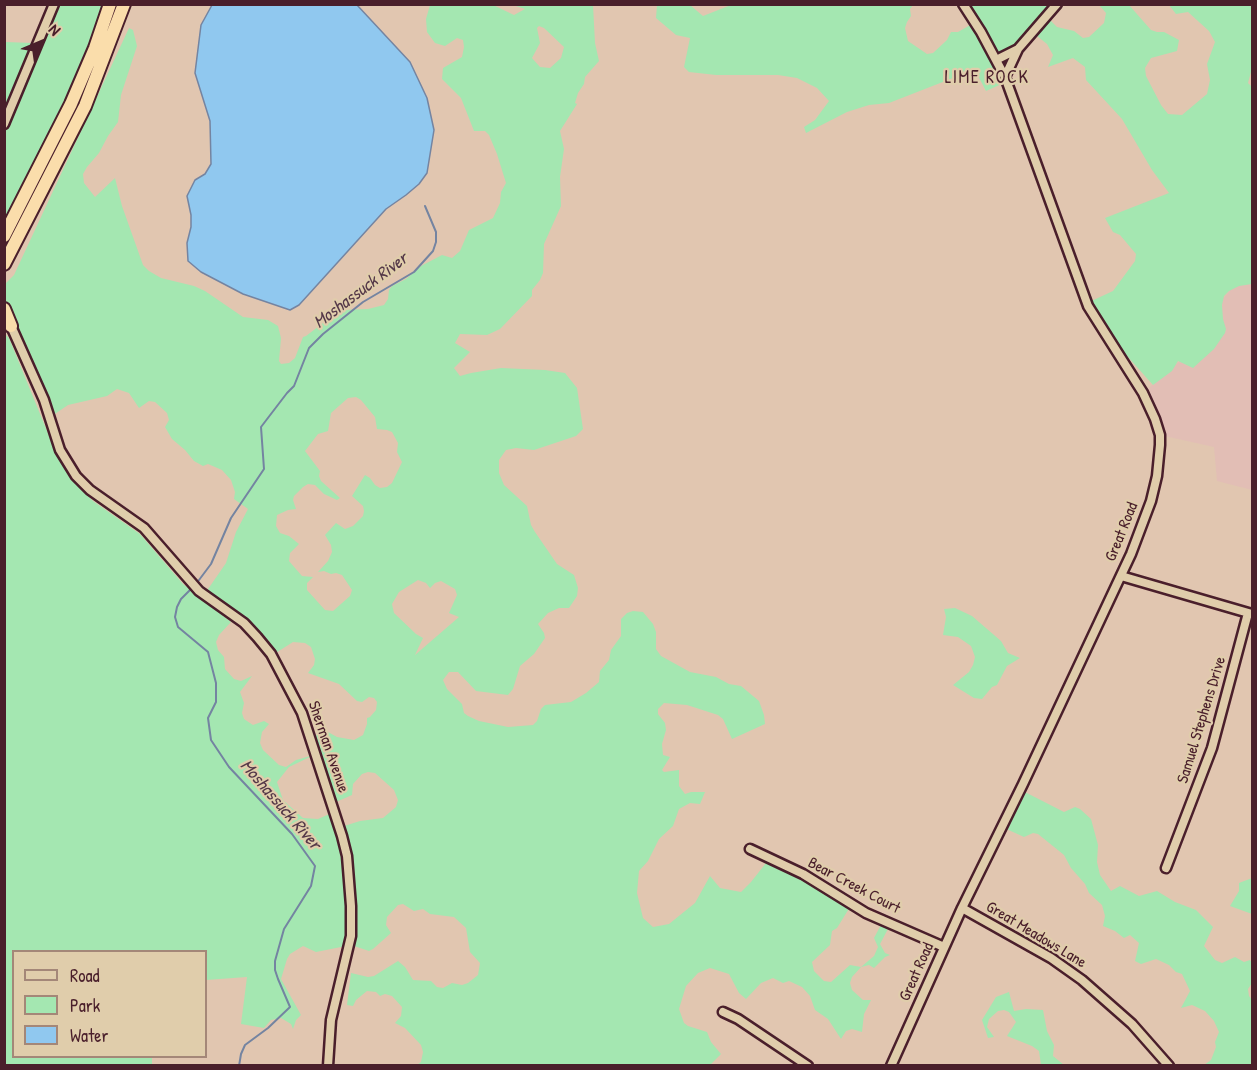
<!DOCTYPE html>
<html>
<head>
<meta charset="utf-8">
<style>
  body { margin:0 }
  #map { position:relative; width:1257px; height:1070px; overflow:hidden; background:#e1c6b0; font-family:"Patrick Hand",sans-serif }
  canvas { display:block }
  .frame { position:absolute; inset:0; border:6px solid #4a1f2b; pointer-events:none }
  .legend { position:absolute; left:12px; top:950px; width:195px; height:108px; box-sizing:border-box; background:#e0cdab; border:2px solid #a48778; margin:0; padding:8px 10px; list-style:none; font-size:18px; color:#4a1f2b }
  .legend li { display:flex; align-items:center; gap:12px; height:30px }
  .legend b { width:30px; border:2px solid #a48778 }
  .north { position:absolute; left:12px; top:12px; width:60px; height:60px; -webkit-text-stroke:4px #e0cdab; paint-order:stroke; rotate:46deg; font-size:16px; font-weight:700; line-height:24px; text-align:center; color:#4a1f2b }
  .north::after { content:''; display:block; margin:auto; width:21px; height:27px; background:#4a1f2b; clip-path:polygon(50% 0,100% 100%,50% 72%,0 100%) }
</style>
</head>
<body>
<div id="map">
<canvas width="1257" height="1070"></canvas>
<div class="frame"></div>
<ul class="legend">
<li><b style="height:8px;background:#e0cdab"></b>Road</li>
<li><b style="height:16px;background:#a4e7b1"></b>Park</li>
<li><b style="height:16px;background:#90c8ef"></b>Water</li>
</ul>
<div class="north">N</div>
</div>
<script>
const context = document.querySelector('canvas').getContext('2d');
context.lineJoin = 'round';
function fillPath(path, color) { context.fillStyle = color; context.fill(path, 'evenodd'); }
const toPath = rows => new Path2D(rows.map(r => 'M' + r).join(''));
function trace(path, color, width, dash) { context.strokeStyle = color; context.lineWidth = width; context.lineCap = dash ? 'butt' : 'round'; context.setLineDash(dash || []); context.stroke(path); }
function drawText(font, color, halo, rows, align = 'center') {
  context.font = font + ' "Patrick Hand",sans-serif'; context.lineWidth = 4.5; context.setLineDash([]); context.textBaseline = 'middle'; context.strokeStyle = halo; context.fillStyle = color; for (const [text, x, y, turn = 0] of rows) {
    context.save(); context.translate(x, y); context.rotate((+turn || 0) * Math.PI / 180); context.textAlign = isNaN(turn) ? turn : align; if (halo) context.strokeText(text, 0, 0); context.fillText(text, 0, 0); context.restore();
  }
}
fillPath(toPath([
  [1252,278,1252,490,1217,481,1214,447,1160,435,1143,393,1211,334,1220,302,1232,288]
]), '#e2beb5');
fillPath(toPath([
  [53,5,111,5,101,31,5,224,5,42,33,43,19,74,24,76],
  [430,5,493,5,514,15,525,9,513,5,593,5,595,43,599,61,585,77,584,84,578,93,575,103,577,104,560,131,564,149,560,177,561,206,544,244,543,273,540,280,532,290,532,296,500,329,487,335,460,334,455,343,470,352,454,368,460,376,471,373,501,368,545,370,565,373,577,388,583,429,576,436,534,450,516,448,506,450,499,460,499,473,504,485,527,506,531,525,535,532,557,564,574,575,578,588,577,596,569,608,559,608,548,613,538,624,544,633,545,638,534,654,520,666,513,689,508,695,476,691,458,672,449,672,443,680,447,689,462,704,464,713,468,716,479,721,508,727,533,725,537,721,541,709,545,705,571,702,586,693,599,682,600,671,609,660,611,650,621,636,621,619,627,613,633,611,643,612,653,624,656,632,656,649,661,656,690,672,716,677,729,684,741,686,759,701,764,715,765,724,732,739,723,719,718,715,687,705,664,703,658,709,658,714,665,723,666,730,662,744,663,755,670,757,662,770,664,772,679,770,679,786,685,794,691,792,705,792,700,804,690,803,679,809,673,826,659,839,648,861,639,871,637,893,643,918,653,927,669,924,695,903,710,876,720,888,741,892,751,882,766,863,802,875,850,907,837,928,832,931,830,945,812,962,814,971,824,981,831,982,850,965,861,967,874,956,878,947,874,938,882,923,889,927,880,944,885,953,890,955,885,957,874,968,869,965,861,967,852,977,850,983,852,990,863,1000,871,1000,864,1014,862,1032,852,1029,846,1031,841,1039,828,1019,815,1010,810,996,802,987,789,981,783,983,773,978,761,983,746,999,739,993,729,974,710,968,698,973,686,986,679,1009,684,1023,688,1026,707,1032,711,1042,721,1054,710,1065,417,1065,421,1062,423,1052,421,1045,405,1028,395,1023,401,1016,402,1007,392,996,385,994,380,996,376,992,367,991,356,1000,353,1006,347,1005,351,973,368,977,374,976,398,961,405,967,413,980,431,981,437,987,443,988,452,983,462,985,468,983,478,975,480,963,470,952,466,928,454,917,430,914,423,909,414,911,403,904,398,905,387,917,386,925,391,933,373,949,369,951,351,945,341,827,360,821,383,818,396,807,398,800,394,790,375,773,368,772,362,774,353,784,352,795,336,802,310,737,328,732,337,737,354,740,363,735,367,724,367,718,370,717,376,710,377,702,374,698,369,697,362,702,357,701,339,684,308,673,314,665,315,659,311,647,305,643,293,642,271,656,259,641,206,592,226,563,236,532,248,509,234,499,235,492,231,480,222,470,208,464,203,466,194,461,185,450,172,439,165,427,169,420,167,413,155,402,149,401,139,408,129,393,117,389,107,396,68,405,49,418,5,315,5,284,14,275,129,28,133,30,137,46,121,95,118,122,108,136,99,153,87,167,83,174,84,183,95,197,115,178,122,206,143,265,149,271,161,278,194,286,205,291,243,317,268,320,278,326,281,338,279,361,281,364,289,363,295,358,303,337,306,336,340,310,368,309,384,305,388,299,389,290,392,286,406,279,421,266,442,255,452,258,460,251,469,230,493,218,500,203,501,192,506,183,497,154,489,135,485,131,474,131,461,98,442,79,443,68,462,57,464,47,463,40,457,38,445,46,435,43,427,32,426,19],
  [539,26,544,28,564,47,561,58,550,68,540,67,532,58,540,43,537,28],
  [356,397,361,400,375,417,377,429,387,430,392,432,398,443,397,452,402,462,392,483,387,487,380,488,375,485,370,478,365,475,352,496,363,506,364,511,363,516,353,526,345,529,336,523,325,535,331,545,332,552,328,561,318,572,324,571,331,574,336,573,342,575,352,590,350,596,333,611,325,610,307,590,307,583,313,577,302,576,289,561,290,553,299,544,289,536,280,533,276,526,277,515,288,510,296,509,293,500,294,496,303,487,308,484,315,485,324,494,337,500,340,498,321,481,319,476,320,471,305,451,318,434,328,431,331,413,348,398],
  [418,580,426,583,430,588,435,583,441,581,455,589,457,595,449,613,459,617,415,655,423,638,416,634,394,613,392,604,399,592],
  [657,5,690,5,703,16,731,5,913,5,910,9,911,16,907,22,905,28,908,41,927,54,933,53,947,40,951,32,958,32,972,24,962,5,1054,5,1046,16,1057,27,1074,31,1083,38,1089,37,1104,23,1106,13,1099,5,1129,5,1151,30,1157,32,1164,32,1179,40,1177,51,1151,58,1145,68,1146,76,1161,105,1168,114,1182,115,1207,94,1210,80,1207,64,1215,42,1209,31,1188,12,1176,14,1169,5,1252,5,1252,68,1248,83,1252,87,1252,284,1239,286,1229,291,1224,296,1222,305,1223,319,1226,329,1225,333,1214,349,1193,368,1178,361,1172,371,1153,385,1128,357,1121,361,1090,317,1087,303,1113,291,1135,261,1136,254,1120,235,1113,232,1105,218,1169,193,1152,170,1122,119,1086,80,1085,67,1073,58,1048,67,1053,55,1047,44,1032,32,1030,33,1004,83,986,91,976,72,968,70,955,75,953,78,889,103,869,105,847,112,806,133,804,127,815,120,829,101,817,88,797,78,778,75,716,75,689,72,684,67,690,38,676,35,656,18],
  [4,333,9,338,54,448,71,479,93,501,140,534,183,584,231,622,219,635,216,642,218,650,224,657,225,669,234,679,241,681,252,676,240,692,244,703,242,713,244,719,253,725,264,721,269,724,262,732,260,743,263,750,279,765,286,767,296,760,314,755,289,767,277,782,283,800,303,818,318,819,334,812,346,872,346,946,316,952,303,946,290,954,287,959,281,979,301,1015,296,1020,293,1029,291,1024,281,1018,271,1020,264,1028,241,1024,247,977,206,980,206,952,14,952,14,1056,152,1057,152,1065,5,1065],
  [955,608,972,616,1001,641,1008,653,1020,658,1007,666,997,685,992,687,982,699,974,698,953,685,969,672,973,665,975,657,971,646,958,637,943,635,946,617,944,609],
  [1019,789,1064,812,1075,807,1080,809,1091,819,1098,845,1097,862,1100,875,1111,891,1120,886,1139,896,1157,891,1175,902,1196,910,1213,927,1204,946,1215,960,1222,963,1235,957,1244,962,1250,960,1252,963,1252,983,1248,989,1249,996,1252,1000,1252,1065,1204,1065,1211,1060,1216,1047,1215,1042,1219,1032,1214,1021,1205,1011,1192,1005,1181,1008,1190,991,1182,974,1176,972,1169,965,1156,959,1141,964,1135,961,1139,943,1130,935,1124,938,1115,931,1103,926,1105,916,1102,905,1089,893,1085,884,1071,868,1064,855,1038,834,1033,833,1024,837,1002,827],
  [1252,878,1252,914,1230,906,1239,891,1239,883],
  [1009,992,1014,1011,1026,1009,1043,1010,1047,1031,1054,1045,1053,1056,1064,1065,1041,1065,1039,1051,1032,1046,1007,1036,1016,1022,1009,1012,1004,1010,998,1011,989,1019,987,1027,994,1037,988,1038,982,1020,996,997]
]), '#a4e7b1');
const water = toPath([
  [212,5,357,5,410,62,427,98,434,130,427,173,419,184,406,195,386,209,299,305,290,310,243,294,201,272,188,261,187,243,191,227,191,215,187,196,195,180,205,174,211,164,210,121,195,73,201,25,212,5]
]);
fillPath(water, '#90c8ef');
trace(water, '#7484a1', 1.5);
trace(toPath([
  [196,584,211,564,231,518,264,469,261,427,287,393,294,386,309,348,323,334,363,302,414,272,433,251,436,242,436,232,425,206],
  [191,589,181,599,177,607,175,617,178,627,208,652,216,683,216,702,208,718,211,740,229,767,292,834,315,866,311,886,284,929,275,961,275,970,278,979,290,1007,268,1028,245,1045,241,1054,239,1066]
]), '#7484a1', 2);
const minor = toPath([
  [1018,49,1057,4],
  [996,60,1018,49,1005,77],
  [4,124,54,4],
  [11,326,44,400,60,450,76,476,90,490,144,528,199,591,244,623,257,637,271,654,302,713,342,836,347,856,351,906,351,936,331,1020,328,1066],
  [1121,576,1252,614],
  [750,849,803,874,866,913,944,947],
  [1166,868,1212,748,1248,613],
  [962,908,1051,958,1082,980,1132,1024,1169,1066],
  [723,1012,738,1019,808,1066],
  [891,1066,962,908,1023,784,1131,554,1151,501,1157,476,1160,445,1160,435,1155,419,1143,393,1088,306,1005,77,981,32,963,4]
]);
const highway = toPath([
  [4,236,71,104,95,48,110,4],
  [4,264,85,106,124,4],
  [4,309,11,326]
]);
trace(minor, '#4a1f2b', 13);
trace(highway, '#4a1f2b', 16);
trace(minor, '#e0cdab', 8);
trace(highway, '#faddab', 12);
drawText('16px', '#4a1f2b', '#e0cdab', [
  ["Great Road",1122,532,-68],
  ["Samuel Stephens Drive",1202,720,-73],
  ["Sherman Avenue",328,747,71],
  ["Bear Creek Court",854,886,28],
  ["Great Meadows Lane",1036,935,31],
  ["Great Road",917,972,-66]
]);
context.letterSpacing = '1.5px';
drawText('18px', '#4a1f2b', '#e0cdab', [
  ["LIME ROCK",987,78]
]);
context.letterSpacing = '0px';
drawText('italic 18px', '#543848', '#e0cdab', [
  ["Moshassuck River",361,291,-37],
  ["Moshassuck River",280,805,49]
]);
</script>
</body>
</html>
